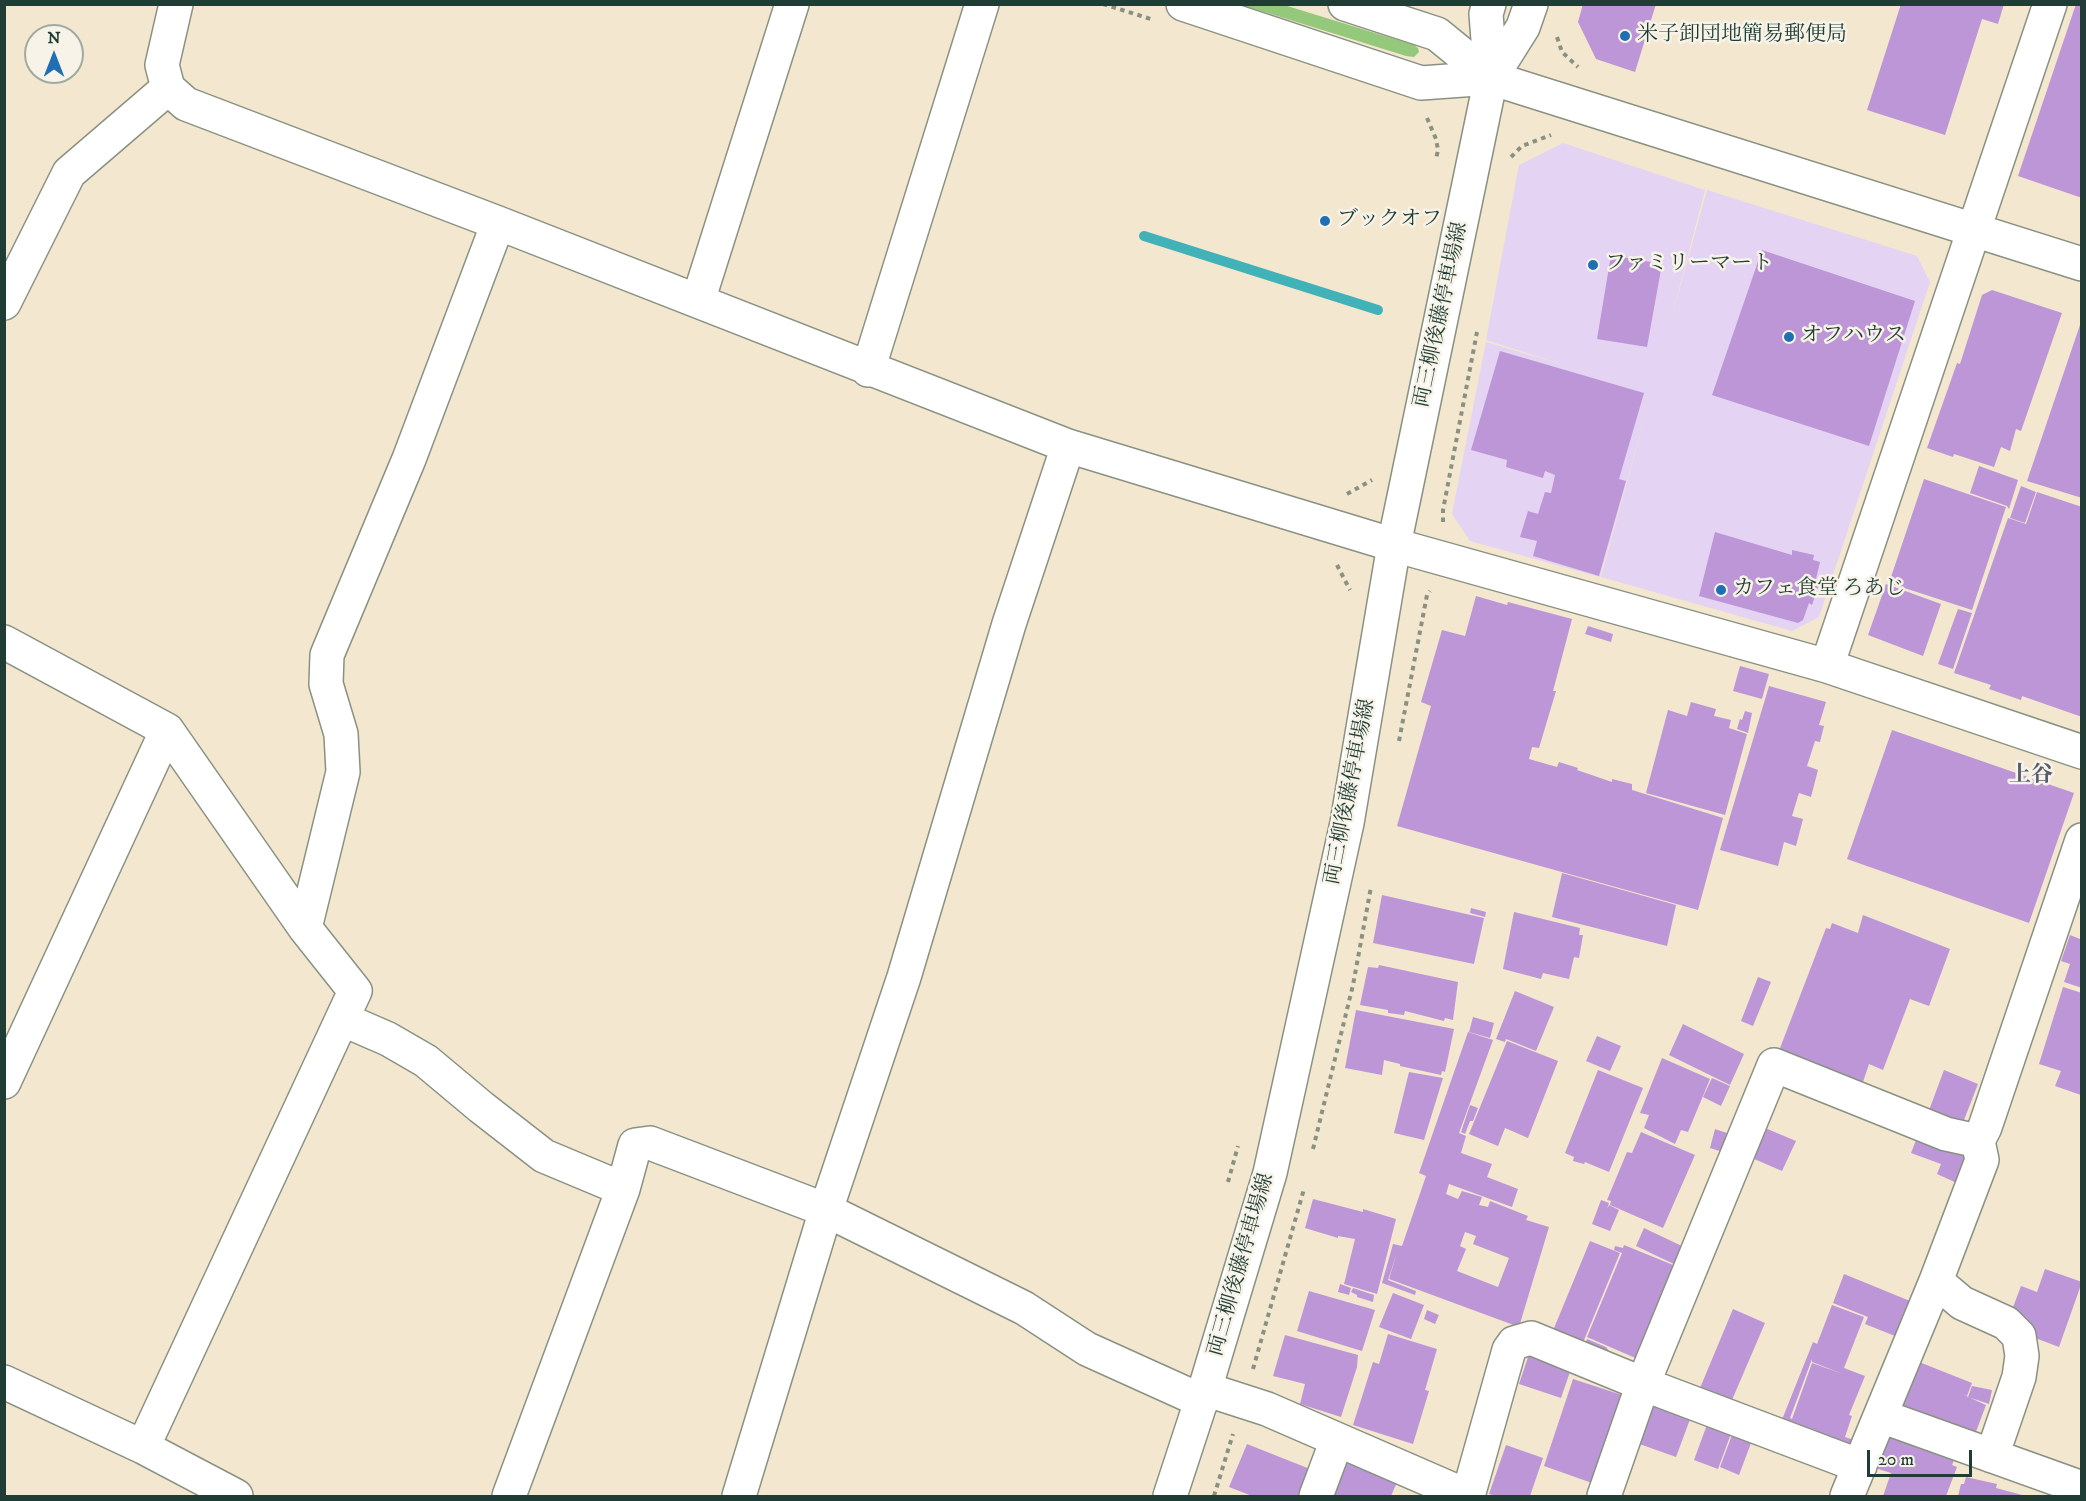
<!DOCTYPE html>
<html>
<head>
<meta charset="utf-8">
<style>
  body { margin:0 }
  #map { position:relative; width:2086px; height:1501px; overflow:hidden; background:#f3e7cf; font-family:"IM FELL DW Pica",serif }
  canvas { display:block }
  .frame { position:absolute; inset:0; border:6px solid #1f3d34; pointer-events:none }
  .north { position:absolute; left:24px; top:24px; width:60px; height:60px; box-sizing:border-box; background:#f7f3e8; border:2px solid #a1aaa0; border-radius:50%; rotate:0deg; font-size:16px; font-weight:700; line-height:24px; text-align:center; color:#1f3d34 }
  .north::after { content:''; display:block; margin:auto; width:21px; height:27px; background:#1f6fb2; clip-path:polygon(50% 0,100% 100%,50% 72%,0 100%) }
  .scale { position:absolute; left:1867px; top:1450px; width:105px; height:27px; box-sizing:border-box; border:3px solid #1f3d34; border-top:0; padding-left:8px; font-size:18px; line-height:21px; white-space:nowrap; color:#1f3d34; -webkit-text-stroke:4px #f7f3e8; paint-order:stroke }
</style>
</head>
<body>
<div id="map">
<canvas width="2086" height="1501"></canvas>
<div class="frame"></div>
<div class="north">N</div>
<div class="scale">20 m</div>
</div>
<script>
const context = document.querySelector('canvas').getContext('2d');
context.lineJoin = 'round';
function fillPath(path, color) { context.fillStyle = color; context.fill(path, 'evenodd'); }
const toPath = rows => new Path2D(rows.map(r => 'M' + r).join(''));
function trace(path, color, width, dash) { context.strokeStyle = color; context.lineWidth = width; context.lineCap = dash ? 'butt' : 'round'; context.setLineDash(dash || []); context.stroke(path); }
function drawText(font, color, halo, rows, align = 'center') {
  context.font = font + ' "IM FELL DW Pica","Noto Serif JP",serif'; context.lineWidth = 5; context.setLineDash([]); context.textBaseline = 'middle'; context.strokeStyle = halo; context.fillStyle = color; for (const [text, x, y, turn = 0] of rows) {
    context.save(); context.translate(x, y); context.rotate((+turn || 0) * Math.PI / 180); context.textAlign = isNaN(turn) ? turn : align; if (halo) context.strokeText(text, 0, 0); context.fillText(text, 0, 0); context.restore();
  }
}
fillPath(toPath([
  [1563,143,1705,190,1669,327,1707,190,1917,256,1930,282,1819,617,1792,631,1601,577,1652,391,1600,577,1470,541,1452,514,1486,342,1571,367,1486,340,1519,165]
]), '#e4d3f2');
fillPath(toPath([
  [1242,5,1284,5,1414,45,1418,48,1419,52,1414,57,1406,56]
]), '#94c87a');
trace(toPath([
  [1144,236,1378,310]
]), '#41b2b8', 10);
fillPath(toPath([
  [1583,4,1656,4,1635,72,1596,59,1578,22],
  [1901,4,2004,4,1998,24,1982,19,1945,135,1867,110],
  [2076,4,2082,4,2082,198,2018,176],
  [1762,250,1915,301,1869,446,1712,395],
  [1611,255,1662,264,1647,347,1597,339],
  [1992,290,2062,313,2021,431,2016,429,2010,451,2001,447,1994,467,1954,454,1953,457,1927,448,1957,363,1960,364,1982,295],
  [2082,319,2082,498,2027,481],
  [1500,351,1644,393,1619,479,1626,481,1599,576,1533,556,1537,541,1520,537,1528,511,1538,514,1545,492,1551,493,1555,475,1545,471,1543,478,1506,467,1507,460,1471,450],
  [1979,466,2018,480,2009,509,2007,506,1970,493],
  [1924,479,2006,507,1972,610,1889,583],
  [2021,486,2036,492,2025,523,2010,518],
  [2037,492,2082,507,2082,717,2022,696,2021,700,1989,689,1991,685,1954,673,2008,518,2026,524],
  [1715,532,1792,555,1792,550,1814,555,1813,560,1820,562,1815,583,1819,584,1812,605,1809,603,1803,620,1798,623,1699,596],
  [1886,584,1941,604,1923,656,1868,635],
  [1476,596,1507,605,1508,602,1572,619,1553,691,1556,691,1539,748,1532,747,1529,759,1557,767,1559,762,1578,768,1577,770,1612,782,1612,779,1632,784,1632,790,1723,818,1698,910,1397,826,1431,706,1421,702,1442,630,1465,636],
  [1958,609,1972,613,1953,669,1938,664],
  [1588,626,1613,634,1611,642,1585,634],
  [1740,666,1769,674,1762,699,1733,691],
  [1769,686,1826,702,1819,725,1824,726,1820,742,1815,741,1807,766,1818,770,1811,797,1799,793,1792,816,1803,819,1796,846,1784,842,1778,866,1720,850],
  [1691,702,1716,709,1714,716,1731,720,1729,728,1747,734,1725,815,1646,793,1668,710,1687,716],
  [1745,711,1752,713,1748,733,1737,729,1740,719,1742,720],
  [1892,730,2074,793,2029,923,1847,859],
  [1562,873,1676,905,1667,946,1552,917],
  [1382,895,1484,918,1474,964,1373,943],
  [1471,908,1486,912,1485,917,1470,913],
  [1514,912,1580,928,1579,935,1583,935,1579,958,1574,957,1569,979,1543,973,1541,979,1503,969],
  [1863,915,1950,949,1929,1006,1910,999,1883,1070,1869,1064,1861,1088,1777,1056,1826,928,1830,929,1832,923,1858,933],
  [2082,934,2082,988,2064,982,2070,964,2061,961,2070,935,2080,939],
  [1379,965,1458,982,1453,1020,1445,1018,1444,1021,1405,1011,1404,1015,1388,1013,1388,1010,1360,1005,1368,967,1378,968],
  [1758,977,1771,982,1753,1026,1741,1021],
  [2063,987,2082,993,2081,1095,2055,1086,2061,1071,2039,1064],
  [1515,991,1554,1007,1536,1051,1506,1039,1505,1042,1496,1039],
  [1356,1010,1454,1029,1445,1072,1442,1071,1441,1075,1400,1066,1400,1064,1384,1060,1382,1075,1345,1068],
  [1473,1017,1494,1023,1490,1038,1469,1032],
  [1683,1024,1744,1054,1730,1085,1669,1055],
  [1468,1032,1493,1040,1459,1133,1466,1136,1461,1153,1492,1164,1487,1177,1518,1189,1512,1207,1449,1184,1446,1194,1458,1199,1462,1191,1482,1197,1479,1205,1488,1207,1490,1201,1528,1216,1526,1220,1549,1227,1519,1327,1389,1279,1397,1253,1388,1280,1416,1291,1415,1295,1382,1283,1393,1244,1402,1246,1426,1176,1419,1173],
  [1465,1232,1476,1236,1473,1244,1509,1258,1498,1287,1457,1271,1466,1249,1460,1246],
  [1597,1036,1621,1046,1610,1071,1586,1061],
  [1507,1041,1558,1061,1528,1138,1505,1128,1498,1146,1469,1134],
  [1662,1058,1710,1079,1688,1132,1681,1130,1675,1144,1644,1128,1649,1115,1640,1113],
  [1598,1070,1643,1088,1609,1172,1585,1162,1584,1164,1573,1161,1574,1157,1565,1153],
  [1944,1070,1978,1084,1964,1120,1952,1124,1928,1113],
  [1409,1072,1443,1078,1424,1140,1394,1133],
  [1712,1078,1730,1086,1721,1106,1703,1097],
  [1470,1105,1478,1108,1473,1121,1470,1121,1465,1134,1461,1132],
  [1765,1128,1796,1141,1782,1171,1752,1158],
  [1715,1129,1733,1135,1726,1153,1710,1148],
  [1641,1132,1695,1155,1663,1228,1610,1205,1611,1201,1607,1200,1627,1152,1632,1153],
  [1918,1135,1969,1156,1959,1184,1937,1174,1941,1164,1911,1153],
  [1313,1199,1363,1212,1363,1209,1396,1219,1377,1294,1344,1284,1355,1239,1338,1236,1338,1238,1305,1228],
  [1601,1200,1609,1203,1607,1209,1609,1205,1619,1210,1610,1231,1592,1224],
  [1644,1228,1686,1248,1678,1266,1636,1246],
  [1590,1241,1620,1253,1582,1345,1552,1333],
  [1624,1245,1678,1267,1640,1360,1587,1337,1622,1253,1614,1250,1615,1246,1623,1248],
  [2045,1269,2082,1282,2059,1347,2022,1333,2009,1318,2021,1286,2037,1292],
  [1844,1274,1910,1301,1895,1336,1865,1324,1868,1317,1833,1303],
  [1340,1284,1351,1288,1349,1295,1338,1292],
  [1353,1288,1374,1295,1373,1302,1357,1297,1357,1295,1351,1292],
  [1309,1291,1375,1310,1362,1351,1297,1331],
  [1393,1293,1424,1305,1411,1339,1379,1327],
  [1832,1305,1864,1317,1844,1368,1865,1376,1849,1415,1852,1416,1845,1437,1860,1442,1851,1462,1781,1433,1787,1417,1779,1433,1777,1432,1813,1342,1817,1344],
  [1812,1359,1812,1362,1843,1374,1812,1363,1792,1419,1790,1418],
  [1733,1309,1765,1323,1732,1400,1725,1397,1724,1400,1708,1394,1709,1391,1700,1388],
  [1427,1310,1439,1315,1435,1324,1424,1319],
  [1388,1334,1437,1349,1425,1390,1429,1391,1413,1444,1353,1425,1373,1362,1379,1364],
  [1285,1335,1358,1355,1357,1367,1341,1417,1300,1404,1305,1384,1273,1376],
  [1587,1339,1606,1347,1609,1351,1605,1362,1582,1352],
  [1530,1351,1572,1366,1561,1398,1519,1384],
  [1919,1362,1972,1383,1967,1396,1964,1395,1986,1405,1974,1437,1901,1409,1903,1403,1894,1399,1904,1378,1912,1381,1916,1373,1911,1371],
  [1573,1379,1622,1395,1592,1483,1544,1466],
  [1972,1386,1992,1390,1989,1404,1968,1397],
  [1654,1402,1692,1414,1676,1457,1631,1441],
  [1708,1422,1732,1431,1718,1469,1694,1460],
  [1886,1434,1956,1455,1952,1465,1957,1467,1946,1496,1883,1496,1891,1473,1875,1468],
  [1732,1435,1751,1443,1739,1475,1720,1467],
  [1247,1444,1320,1473,1311,1496,1252,1496,1229,1487],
  [1506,1445,1543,1458,1530,1496,1496,1496,1489,1494],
  [1347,1457,1398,1480,1391,1496,1329,1496,1343,1462,1346,1463],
  [1966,1477,1997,1484,1996,1488,2026,1496,1958,1496,1961,1484,1964,1484]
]), '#bd96d7');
const minor = toPath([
  [176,4,162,65,168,88,186,104,498,223,1068,446,1394,545,1827,666,2082,752],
  [1183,4,1421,83,1491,78,2082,264],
  [1345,4,1437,34,1491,78],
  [698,301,792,4],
  [4,303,69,173,168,88],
  [868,370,982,4],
  [4,642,167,730,305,928,355,991,143,1447],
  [1827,666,2050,4],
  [305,928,343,772,341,734,326,684,327,655,409,459,498,223],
  [342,1019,388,1039,426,1061,481,1107,544,1156,623,1189],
  [4,1082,167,730],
  [1936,1281,1962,1303,2006,1323,2019,1336,2022,1356,2019,1377,1992,1456],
  [4,1382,143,1447,236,1496],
  [1205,1389,1267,1409,1467,1496],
  [1881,1416,2082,1488],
  [509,1496,623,1189,635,1145,650,1143,826,1210,1024,1308,1087,1349,1202,1401],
  [739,1496,826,1210,904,977,1009,624,1068,446],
  [1316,1496,1337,1440],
  [1468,1496,1509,1350,1514,1343,1531,1338,1643,1384,1774,1065,1946,1134,1978,1141,1985,1127,2082,840],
  [1604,1496,1643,1384,1860,1466],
  [1847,1496,1936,1281,1982,1160,1978,1141]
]);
const major = toPath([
  [1491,78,1523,27,1531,4],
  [1170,1496,1205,1389,1270,1173,1347,823,1394,545,1491,78,1486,14,1489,4]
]);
trace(minor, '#899282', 36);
trace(major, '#899282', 36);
trace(toPath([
  [1103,4,1154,20],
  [1557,37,1562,52,1578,67],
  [1427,118,1436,139,1438,150,1436,159],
  [1511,157,1522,146,1551,135],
  [1347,494,1372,480],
  [1443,522,1443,510,1477,332],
  [1337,565,1350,590],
  [1399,741,1427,595,1430,591],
  [1313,1149,1353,985,1371,887],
  [1228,1182,1238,1146],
  [1253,1369,1304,1189],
  [1214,1496,1233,1434]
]), '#899282', 4, [4.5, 4.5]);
trace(minor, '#fff', 33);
trace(major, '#fff', 33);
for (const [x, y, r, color] of [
  [1625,36,6,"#1f6fb2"],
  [1325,221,6,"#1f6fb2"],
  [1593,265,6,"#1f6fb2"],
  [1789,337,6,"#1f6fb2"],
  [1721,590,6,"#1f6fb2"]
]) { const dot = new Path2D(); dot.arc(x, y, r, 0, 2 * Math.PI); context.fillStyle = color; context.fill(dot); trace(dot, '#f7f3e8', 2); }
drawText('21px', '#1f3d34', '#f7f3e8', [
  ["米子卸団地簡易郵便局",1637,36],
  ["ブックオフ",1337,221],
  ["ファミリーマート",1605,265],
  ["オフハウス",1801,337],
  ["カフェ食堂 ろあじ",1733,590]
], 'left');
drawText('21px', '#1f3d34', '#f7f3e8', [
  ["両三柳後藤停車場線",1442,315,-78],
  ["両三柳後藤停車場線",1351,792,-79],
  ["両三柳後藤停車場線",1242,1265,-74]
]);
drawText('bold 22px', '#565c6d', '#f7f3e8', [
  ["上谷",2031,776]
]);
</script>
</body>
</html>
